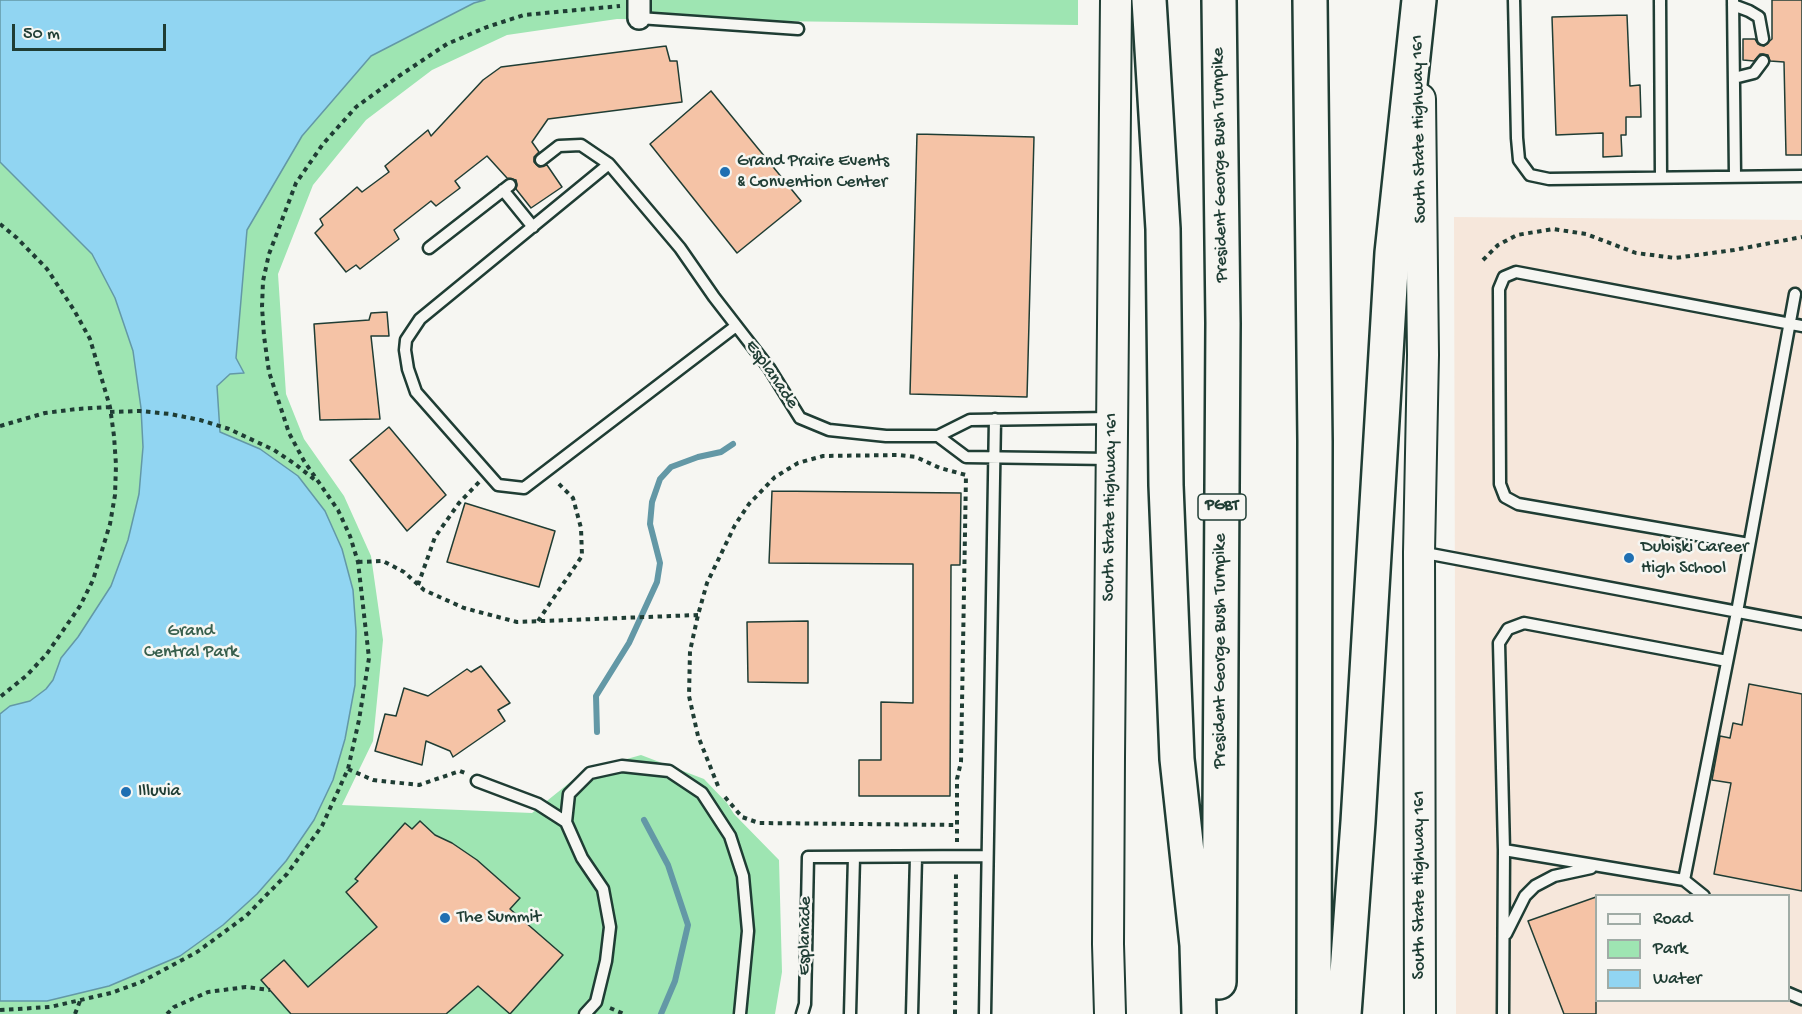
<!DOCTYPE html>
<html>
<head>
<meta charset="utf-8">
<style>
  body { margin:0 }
  #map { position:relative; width:1802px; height:1014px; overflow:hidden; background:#f6f6f2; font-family:"Gochi Hand",sans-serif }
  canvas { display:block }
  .legend { position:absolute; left:1595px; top:894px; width:195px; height:108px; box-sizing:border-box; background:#f6f6f2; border:2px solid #a0aca6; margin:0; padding:8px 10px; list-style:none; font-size:18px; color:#1f3d34 }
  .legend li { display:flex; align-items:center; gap:12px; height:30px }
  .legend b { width:30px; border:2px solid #a0aca6 }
  .scale { position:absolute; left:12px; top:24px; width:154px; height:27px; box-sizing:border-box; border:3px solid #1f3d34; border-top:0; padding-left:8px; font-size:18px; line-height:21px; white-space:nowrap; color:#1f3d34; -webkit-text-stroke:4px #f6f6f2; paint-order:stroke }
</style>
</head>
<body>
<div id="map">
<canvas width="1802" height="1014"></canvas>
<ul class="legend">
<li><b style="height:8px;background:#f6f6f2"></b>Road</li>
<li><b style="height:16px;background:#9ee5b2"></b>Park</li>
<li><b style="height:16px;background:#91d5f2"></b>Water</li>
</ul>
<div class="scale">50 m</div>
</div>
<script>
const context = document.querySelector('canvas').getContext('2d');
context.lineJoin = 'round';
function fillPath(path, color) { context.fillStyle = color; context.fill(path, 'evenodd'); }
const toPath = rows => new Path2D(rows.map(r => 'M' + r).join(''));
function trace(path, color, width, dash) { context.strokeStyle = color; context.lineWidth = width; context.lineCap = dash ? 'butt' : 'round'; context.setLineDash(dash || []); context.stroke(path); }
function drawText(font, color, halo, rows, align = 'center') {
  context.font = font + ' "Gochi Hand",sans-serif'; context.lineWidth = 5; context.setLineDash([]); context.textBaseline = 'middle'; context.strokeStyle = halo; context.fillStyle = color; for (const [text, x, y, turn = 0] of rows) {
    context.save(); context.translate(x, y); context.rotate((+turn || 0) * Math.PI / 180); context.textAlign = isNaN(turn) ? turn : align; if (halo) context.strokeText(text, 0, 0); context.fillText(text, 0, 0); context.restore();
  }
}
fillPath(toPath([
  [1454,217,1802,220,1802,1014,1456,1014],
  [1596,896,1788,896,1788,1000,1596,1000]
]), '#f6e7db');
fillPath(toPath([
  [0,0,1078,0,1078,25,617,19,507,35,432,70,366,120,313,185,278,274,286,394,304,439,344,496,371,556,383,640,373,741,342,805,532,813,584,771,641,755,704,779,727,803,734,814,779,860,782,972,775,1014,0,1014]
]), '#9ee5b2');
const water = toPath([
  [0,0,485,0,474,3,371,56,302,136,247,230,236,358,244,373,230,374,217,386,220,432,260,449,298,476,325,511,342,549,353,590,356,631,355,685,345,739,333,780,314,820,286,861,257,894,223,925,180,956,109,986,47,1001,0,1001,0,714,10,706,30,701,46,689,53,680,61,658,78,637,111,586,128,540,139,494,143,447,141,408,133,351,115,298,92,254,0,162,0,0]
]);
fillPath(water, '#91d5f2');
trace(water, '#6398a6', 1.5);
trace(toPath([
  [597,732,596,696,629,643,657,582,660,563,650,524,652,502,660,479,671,467,698,457,721,452,733,444],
  [644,820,668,865,688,925,675,981,661,1014]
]), '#6398a6', 6);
const building = toPath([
  [1772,0,1802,0,1802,155,1786,155,1784,62,1770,61,1768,55,1763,54,1760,54,1754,61,1743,60,1743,39,1755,39,1758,44,1764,46,1772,39,1772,0],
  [1627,15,1630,86,1640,85,1641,117,1626,117,1626,135,1621,135,1622,156,1603,157,1603,133,1556,135,1552,17,1627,15],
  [666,46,670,61,677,61,682,102,548,119,532,142,539,152,534,157,534,162,539,167,547,165,562,187,531,208,516,189,517,185,516,180,507,178,487,156,455,181,460,188,436,206,431,201,394,230,399,239,360,269,356,265,346,272,315,233,323,225,320,219,357,187,362,192,389,172,385,166,428,130,431,136,483,80,501,67,666,46],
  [711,91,801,201,737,253,650,144,711,91],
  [917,134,1034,137,1027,397,910,394,917,134],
  [387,312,389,336,371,336,380,419,320,420,314,324,369,320,371,313,387,312],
  [389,427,446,495,407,531,350,460,389,427],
  [772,491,961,493,960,565,951,565,950,796,859,796,859,760,881,760,881,702,913,703,913,564,769,563,772,491],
  [465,503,555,531,539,587,447,562,465,503],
  [808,621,808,683,748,682,747,622,808,621],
  [481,666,510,703,498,710,505,721,453,757,450,751,426,741,422,765,375,751,385,714,396,716,404,688,428,696,467,669,471,672,481,666],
  [1749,684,1802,694,1802,891,1714,874,1731,783,1712,780,1720,736,1730,738,1733,723,1742,725,1749,684],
  [420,821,435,835,452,843,477,860,520,898,510,909,563,955,510,1014,478,986,446,1014,291,1014,261,980,284,960,308,987,377,927,346,892,358,881,355,879,405,823,412,829,420,821],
  [1596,897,1596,1014,1564,1014,1528,921,1596,897]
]);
fillPath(building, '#f5c3a6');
trace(building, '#1f3d34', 1.5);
const lane = toPath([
  [1514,0,1517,138,1519,160,1530,175,1549,179,1802,176],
  [1660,0,1661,177],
  [1733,0,1735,175],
  [1733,5,1749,11,1759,17,1763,39],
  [639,18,798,29],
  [1734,78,1754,73,1763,61],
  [541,160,559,146,581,145,609,164],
  [503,190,533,227],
  [429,248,510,185],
  [736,326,524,488,498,485,416,392,408,369,405,350,406,340,420,319,609,164,680,248,714,297,769,368,800,418,829,430,886,436,938,436,970,420,1111,418],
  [938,436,966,457,1111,459],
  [1749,544,1518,504,1505,497,1500,484,1499,289,1504,277,1516,272,1802,326],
  [1420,552,1802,624],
  [477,781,538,804,566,822],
  [1504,850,1684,880,1704,896],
  [1684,880,1737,612,1795,294],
  [1506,934,1525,896,1535,886,1554,876,1591,868],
  [1788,993,1802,999],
  [585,1014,596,1002,606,961,610,927,603,889,582,858,566,822,569,794,590,773,622,766,669,771,702,793,730,836,743,876,748,931,740,1014],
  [802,1014,805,1004,808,857,987,856],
  [850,1014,854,857],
  [912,1014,916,857],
  [985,1014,995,419],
  [1503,1014,1504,850,1499,643,1508,629,1524,623,1727,661]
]);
const street = toPath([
  [639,18,639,0]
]);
const secondary = toPath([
  [1420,99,1423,355,1419,552,1420,1014],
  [1110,1014,1108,944,1109,757,1116,0]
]);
const highway = toPath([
  [1149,0,1163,229,1166,485,1177,759,1197,945,1199,1014],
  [1310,0,1315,441,1314,1014],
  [1219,982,1223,323,1219,0],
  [1344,1014,1358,822,1392,253,1419,0]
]);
trace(lane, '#1f3d34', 15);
trace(street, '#1f3d34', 26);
trace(secondary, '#1f3d34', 34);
trace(highway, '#1f3d34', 38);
trace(toPath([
  [0,224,17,238,47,269,74,310,90,339,110,407,114,436,116,465,115,495,110,524,93,580,80,606,46,655,26,676,0,697],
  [1483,260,1498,245,1517,235,1553,229,1586,234,1636,253,1675,258,1734,250,1802,237],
  [110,412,140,411,170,414,200,420,229,429,274,450,295,464,315,480],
  [0,426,45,413,77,409,110,407],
  [358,562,383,561,404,572,424,590,464,608,517,622,698,615],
  [418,585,435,537,459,503,479,482],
  [538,621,582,556,581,528,573,498,556,481],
  [348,769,373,780,419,785,460,771,465,773],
  [718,786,698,736,689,696,690,651,698,615,707,583,735,525,749,504,775,477,798,463,823,456,898,455,916,457,940,468,966,475,961,762,957,779,957,842],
  [725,797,742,817,759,823,957,825],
  [610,1008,624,1014],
  [0,1010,50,1007,111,993,141,982,197,952,246,916,287,874,322,826,348,769,359,720,369,658,358,562,350,536,338,510,304,461,289,433,269,372,264,336,262,307,263,281,269,254,296,183,323,144,356,107,399,76,447,44,487,27,524,15,620,6],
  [75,1014,80,1001],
  [167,1014,174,1007,208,992,246,987,270,990],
  [955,1014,956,871]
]), '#1f3d34', 4, [4.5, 4.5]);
trace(lane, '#f6f6f2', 10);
trace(street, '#f6f6f2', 21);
trace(secondary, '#f6f6f2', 30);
trace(highway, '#f6f6f2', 33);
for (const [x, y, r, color] of [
  [725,172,6,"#1f6fb2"],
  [1629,558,6,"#1f6fb2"],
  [126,792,6,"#1f6fb2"],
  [445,918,6,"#1f6fb2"]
]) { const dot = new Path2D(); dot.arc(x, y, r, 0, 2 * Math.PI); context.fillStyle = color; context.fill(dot); trace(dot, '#f6f6f2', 2); }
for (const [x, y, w] of [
  [1222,507,48]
]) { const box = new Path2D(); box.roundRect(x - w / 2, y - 13, w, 26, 4.5); context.fillStyle = '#f6f6f2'; context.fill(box); trace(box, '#1f3d34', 1.5); }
drawText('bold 16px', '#1f3d34', null, [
  ["PGBT",1222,507]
]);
drawText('18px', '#1f3d34', '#f6f6f2', [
  ["South State Highway 161",1420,129,-91],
  ["President George Bush Turnpike",1221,165,-91],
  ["Esplanade",771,375,55],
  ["South State Highway 161",1111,507,-89],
  ["President George Bush Turnpike",1221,651,-90],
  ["South State Highway 161",1420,885,-90],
  ["Esplanade",806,936,-89]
]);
drawText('18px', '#1f3d34', '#f6f6f2', [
  ["Grand Praire Events",737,162],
  ["& Convention Center",737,183],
  ["Dubiski Career",1641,548],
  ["High School",1641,569],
  ["Illuvia",138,792],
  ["The Summit",457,918]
], 'left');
drawText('18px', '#385f4d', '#f6f6f2', [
  ["Grand",191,632],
  ["Central Park",191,653]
]);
</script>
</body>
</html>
